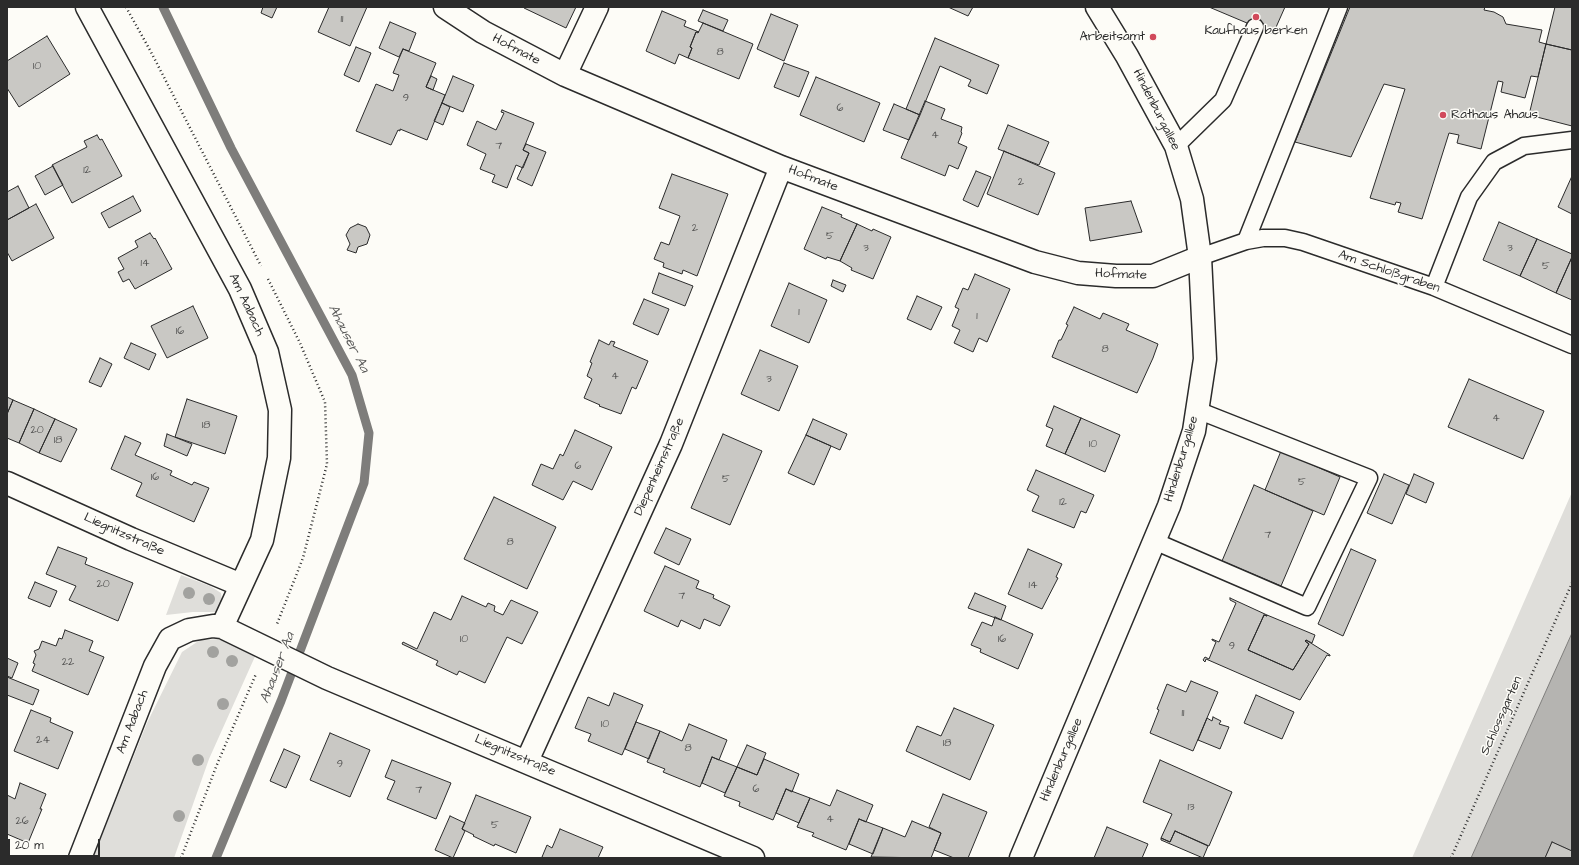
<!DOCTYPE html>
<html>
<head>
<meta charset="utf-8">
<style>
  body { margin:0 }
  #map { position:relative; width:1579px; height:865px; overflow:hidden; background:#fdfcf7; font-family:"Architects Daughter",sans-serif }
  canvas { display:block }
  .frame { position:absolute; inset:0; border:8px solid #2b2b2b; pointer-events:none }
  .scale { position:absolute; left:8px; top:839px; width:92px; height:18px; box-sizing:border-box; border:2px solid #2b2b2b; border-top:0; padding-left:5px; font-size:12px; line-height:14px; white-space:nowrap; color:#2b2b2b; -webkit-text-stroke:3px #fdfcf7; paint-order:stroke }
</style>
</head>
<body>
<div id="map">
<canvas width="1579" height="865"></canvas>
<div class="frame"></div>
<div class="scale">20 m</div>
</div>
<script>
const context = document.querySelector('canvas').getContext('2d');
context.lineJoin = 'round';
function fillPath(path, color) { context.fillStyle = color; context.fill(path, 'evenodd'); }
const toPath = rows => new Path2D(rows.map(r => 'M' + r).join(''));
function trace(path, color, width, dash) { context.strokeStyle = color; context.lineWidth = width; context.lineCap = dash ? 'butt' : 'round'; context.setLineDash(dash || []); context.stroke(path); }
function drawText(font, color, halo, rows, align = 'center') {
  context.font = font + ' "Architects Daughter",sans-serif'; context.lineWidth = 3; context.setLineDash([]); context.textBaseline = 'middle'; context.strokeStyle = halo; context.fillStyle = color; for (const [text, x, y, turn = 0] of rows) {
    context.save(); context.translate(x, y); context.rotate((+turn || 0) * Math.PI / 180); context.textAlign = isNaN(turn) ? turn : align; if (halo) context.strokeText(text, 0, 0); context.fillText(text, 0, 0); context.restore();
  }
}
fillPath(toPath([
  [1572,492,1572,633,1471,858,1412,858],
  [181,575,210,586,221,593,222,603,217,612,193,612,166,615],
  [221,639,237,643,257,652,209,759,174,858,93,858,147,723,182,652,200,640]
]), '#dfdeda');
const water = toPath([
  [1572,633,1572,851,1552,842,1545,858,1471,858,1572,633]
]);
fillPath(water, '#b5b4b1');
trace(water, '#7e7d7b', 1);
trace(toPath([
  [163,7,231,148,352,375,369,433,364,483,281,701,216,858]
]), '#7e7d7b', 9);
const building = toPath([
  [263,7,277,7,272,18,261,13,263,7],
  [329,7,367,7,350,46,318,32,329,7],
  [525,7,576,7,566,28,524,8,525,7],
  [948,7,973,7,968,16,948,7],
  [1209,7,1285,7,1273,34,1209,7],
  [1350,7,1485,7,1484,10,1494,12,1503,17,1506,24,1542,30,1539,42,1546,44,1538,77,1531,76,1525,98,1501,92,1503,82,1498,81,1481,149,1457,143,1459,135,1449,133,1422,219,1398,212,1401,203,1396,202,1395,205,1370,198,1405,89,1384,84,1351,157,1295,142,1350,7],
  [1555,7,1572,7,1572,50,1546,44,1555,7],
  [703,10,728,20,723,31,698,21,703,10],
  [662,11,686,21,684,26,699,32,696,32,690,47,692,48,688,58,679,54,675,64,646,51,662,11],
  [771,14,798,25,784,61,757,49,771,14],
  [390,22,416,33,409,51,403,49,399,57,379,48,390,22],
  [703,23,753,44,739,79,688,58,692,48,690,47,696,32,698,33,703,23],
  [47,36,70,74,19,107,7,88,7,61,47,36],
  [935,38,999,65,987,94,968,86,971,80,940,66,920,115,906,109,935,38],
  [1546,44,1572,50,1572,126,1529,115,1546,44],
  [356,47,371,53,359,82,344,75,356,47],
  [403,49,436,63,426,87,445,95,427,140,400,129,400,131,398,130,391,145,356,131,376,84,393,91,399,75,393,73,403,49],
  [784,63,809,72,799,97,774,87,784,63],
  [431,76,437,79,433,90,426,87,431,76],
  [453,76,474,85,463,112,442,103,453,76],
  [816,77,880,103,864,142,800,115,816,77],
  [925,101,945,109,941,119,962,127,961,132,962,133,958,143,967,147,958,169,949,165,945,176,901,158,925,101],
  [442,103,450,107,443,125,434,121,442,103],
  [894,104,920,115,909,140,883,130,894,104],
  [502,110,534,123,523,150,529,153,523,168,516,165,507,188,492,182,495,175,480,169,486,154,467,145,477,121,496,130,504,113,501,112,502,110],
  [1008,125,1049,142,1039,165,998,149,1008,125],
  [97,135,100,140,102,139,122,176,72,203,52,165,87,147,84,141,97,135],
  [526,144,546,152,532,186,517,179,529,153,523,150,526,144],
  [1004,151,1055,173,1038,215,987,194,1004,151],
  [53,166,63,185,45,195,35,176,53,166],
  [976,171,991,177,978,207,963,200,976,171],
  [672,174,728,194,697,276,683,270,682,274,663,267,664,263,654,259,661,242,669,245,680,216,659,208,672,174],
  [1572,176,1572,214,1558,207,1572,176],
  [18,186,29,208,7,220,7,192,18,186],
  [133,196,141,211,109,228,101,213,133,196],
  [1131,201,1142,232,1090,241,1085,208,1131,201],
  [36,204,54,238,12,261,7,252,7,220,36,204],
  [822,207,842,215,841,217,857,224,840,261,827,257,826,259,804,249,822,207],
  [1499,222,1537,239,1520,276,1483,260,1499,222],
  [358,224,366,227,370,235,367,244,358,247,356,253,347,250,350,244,346,235,350,228,358,224],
  [857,224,872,231,873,229,891,237,873,279,851,270,852,268,840,261,857,224],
  [150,233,154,239,155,238,172,269,135,289,129,279,123,282,118,272,124,269,118,258,138,247,135,241,150,233],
  [1537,239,1572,254,1572,257,1556,293,1520,276,1537,239],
  [1572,257,1572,300,1556,293,1572,257],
  [659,273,693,286,685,306,652,293,659,273],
  [975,274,1010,289,987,342,979,338,973,352,954,343,960,330,952,326,959,309,955,307,963,288,968,290,975,274],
  [833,280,846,285,843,292,831,286,833,280],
  [789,283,827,300,809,343,771,326,789,283],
  [917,296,942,307,931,330,907,319,917,296],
  [644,299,669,309,658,335,633,324,644,299],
  [193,306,208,338,167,358,151,326,193,306],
  [1074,307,1100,319,1103,313,1129,324,1126,330,1158,344,1153,358,1137,393,1052,357,1059,340,1061,340,1068,325,1066,324,1074,307],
  [599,340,609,345,611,341,615,342,613,346,648,361,636,389,632,387,621,414,599,406,600,405,584,398,592,379,587,376,592,363,590,362,599,340],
  [131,343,156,354,149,370,124,358,131,343],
  [760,350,798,366,779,411,741,394,760,350],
  [100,358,112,364,101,387,89,382,100,358],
  [1469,379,1544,411,1523,459,1448,427,1469,379],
  [7,397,13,400,7,414,7,397],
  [187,399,237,416,225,454,175,437,187,399],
  [13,400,34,409,19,443,7,438,7,414,13,400],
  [1054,406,1081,418,1065,454,1046,446,1053,429,1046,426,1054,406],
  [34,409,55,419,39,453,19,443,34,409],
  [1081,418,1120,435,1105,472,1065,454,1081,418],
  [55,419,77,429,61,462,39,453,55,419],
  [813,419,847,434,840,450,806,435,813,419],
  [575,430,612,447,592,490,573,481,563,500,532,485,541,464,553,469,560,454,563,456,575,430],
  [167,434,192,444,187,456,164,446,167,434],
  [723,434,762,451,730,525,691,508,723,434],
  [806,435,831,446,814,485,788,473,806,435],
  [125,436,141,443,135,455,172,471,170,475,192,485,194,482,209,488,194,522,136,496,142,483,111,469,125,436],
  [1281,451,1340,477,1324,515,1265,490,1281,451],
  [1036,470,1094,495,1086,513,1081,511,1074,528,1032,511,1039,496,1027,490,1036,470],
  [1384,474,1409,485,1392,524,1367,513,1384,474],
  [1414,474,1434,483,1426,503,1406,494,1414,474],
  [1254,485,1313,511,1281,586,1222,561,1254,485],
  [494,497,556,527,527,589,464,559,494,497],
  [666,528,691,539,679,565,654,553,666,528],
  [58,547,87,558,85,564,133,583,118,621,69,600,76,586,46,574,58,547],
  [1028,549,1062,564,1056,577,1058,578,1042,609,1008,594,1028,549],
  [1351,549,1376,560,1343,636,1318,624,1351,549],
  [665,566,699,581,696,588,714,595,713,598,730,606,720,626,704,619,700,629,681,620,678,627,644,611,665,566],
  [35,582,57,591,50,607,28,598,35,582],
  [975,593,1006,606,1001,620,968,608,975,593],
  [462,596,486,607,488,603,495,606,494,611,503,615,511,600,538,612,522,644,507,637,485,683,459,671,457,675,436,665,438,661,402,644,403,642,417,649,434,612,451,620,462,596],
  [1230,598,1267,615,1267,616,1264,615,1248,650,1293,670,1309,644,1305,641,1306,640,1330,655,1330,656,1327,655,1300,700,1206,659,1205,662,1203,660,1205,657,1209,659,1216,642,1212,640,1212,639,1219,642,1236,603,1230,600,1230,598],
  [1264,615,1267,616,1267,615,1315,635,1312,643,1306,640,1305,641,1309,644,1293,670,1248,650,1264,615],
  [995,617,1033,634,1018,669,980,652,981,649,971,645,982,622,992,626,995,617],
  [65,630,93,641,89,651,104,657,88,695,32,671,35,664,33,663,36,655,34,651,39,649,42,641,56,646,59,638,62,639,65,630],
  [7,658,18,663,12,678,7,676,7,658],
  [7,677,39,690,33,705,7,695,7,677],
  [1191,681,1218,692,1193,751,1150,733,1159,710,1157,709,1167,684,1186,692,1191,681],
  [614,693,643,705,622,755,588,741,591,734,575,728,588,697,609,706,614,693],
  [1256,695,1294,712,1282,739,1244,723,1256,695],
  [954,708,994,725,970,780,906,751,917,726,941,736,954,708],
  [31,710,51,718,50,722,73,732,58,769,14,751,31,710],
  [1213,717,1221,721,1219,724,1229,727,1220,749,1198,740,1207,718,1212,721,1213,717],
  [636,722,660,731,649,759,625,749,636,722],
  [689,724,727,740,719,760,712,757,700,787,663,772,665,769,647,762,660,731,682,741,689,724],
  [330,733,370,750,350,797,310,780,330,733],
  [747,745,766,753,757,775,737,767,747,745],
  [284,749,300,756,286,788,270,781,284,749],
  [712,757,737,767,725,793,702,783,712,757],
  [764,759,799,774,792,792,786,789,773,820,739,806,740,802,724,796,737,767,757,775,764,759],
  [392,760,451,783,436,819,387,799,395,781,385,777,392,760],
  [1160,760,1232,792,1209,846,1175,831,1170,842,1161,838,1172,814,1143,802,1160,760],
  [20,783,46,794,40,809,42,809,28,843,7,834,7,795,15,799,20,783],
  [786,789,810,798,799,823,776,813,786,789],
  [837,790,873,805,866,822,859,819,846,850,812,836,814,833,797,827,810,798,830,806,837,790],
  [943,794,987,812,968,858,954,858,934,850,941,833,929,827,943,794],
  [476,795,531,817,516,853,495,844,494,846,473,836,474,835,462,829,476,795],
  [450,816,465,823,462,829,465,831,453,858,435,850,450,816],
  [859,819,883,828,873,854,849,844,859,819],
  [912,821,941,833,931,858,871,857,883,828,905,837,912,821],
  [1107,827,1148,844,1142,858,1094,858,1107,827],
  [560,829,603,847,598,858,545,858,542,857,547,845,552,848,560,829],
  [1175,831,1208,846,1203,858,1161,840,1161,838,1170,842,1175,831],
  [1552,842,1572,851,1572,858,1545,858,1552,842]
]);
fillPath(building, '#c9c8c4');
trace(building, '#2b2b2b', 1);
const lane = toPath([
  [1176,146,1223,100,1255,27],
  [1246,241,1339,7],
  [1200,257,1246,241,1263,238,1285,238,1303,242,1434,287,1572,345],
  [1434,287,1469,197,1494,162,1524,146,1572,140],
  [1154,541,1307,607,1369,478,1197,410]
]);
const street = toPath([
  [87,7,240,289,267,352,280,410,279,458,262,540,222,627],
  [445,7,483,32,565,75,781,167,1035,262,1078,273,1116,276,1153,276,1200,257],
  [565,75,597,7],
  [7,483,131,539,241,585],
  [527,761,671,444,781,167],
  [80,858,155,666,170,639,189,630,213,626,222,627,327,678,753,858]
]);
const secondary = toPath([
  [1021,858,1169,506,1194,431,1205,359,1200,257,1192,199,1176,146,1127,56,1097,7]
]);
trace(lane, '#2b2b2b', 19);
trace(street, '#2b2b2b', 25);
trace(secondary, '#2b2b2b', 25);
trace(toPath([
  [126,7,151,52,261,266],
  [268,279,300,343,325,402,327,464,303,558,277,624],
  [181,858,218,762,256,674],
  [1451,858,1572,583]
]), '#2b2b2b', 2.5, [1, 3]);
trace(lane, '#fdfcf7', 16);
trace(street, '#fdfcf7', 22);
trace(secondary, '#fdfcf7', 22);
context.fillStyle = '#a2a29f';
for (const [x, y] of [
  [189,593],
  [209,599],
  [213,652],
  [232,661],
  [223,704],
  [198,760],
  [179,816]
]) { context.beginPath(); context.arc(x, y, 6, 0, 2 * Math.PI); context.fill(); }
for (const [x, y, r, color] of [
  [1256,17,4,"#d1495b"],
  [1153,37,4,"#d1495b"],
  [1443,115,4,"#d1495b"]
]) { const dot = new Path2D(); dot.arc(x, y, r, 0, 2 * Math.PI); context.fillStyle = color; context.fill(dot); trace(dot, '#fdfcf7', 1.5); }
drawText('11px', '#525251', null, [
  ["11",342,20],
  ["8",720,53],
  ["10",37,67],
  ["9",406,99],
  ["6",840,109],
  ["4",935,136],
  ["7",499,147],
  ["12",87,171],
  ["2",1021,183],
  ["2",695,229],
  ["5",830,237],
  ["3",866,249],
  ["3",1510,249],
  ["14",145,264],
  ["5",1546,267],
  ["1",799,313],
  ["1",977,317],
  ["16",180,332],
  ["8",1105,350],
  ["4",615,377],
  ["3",769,380],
  ["4",1496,419],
  ["18",206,426],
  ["20",37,431],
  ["18",58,441],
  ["10",1093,445],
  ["6",578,467],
  ["16",155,478],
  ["5",726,480],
  ["5",1302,483],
  ["12",1063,503],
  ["7",1268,536],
  ["8",510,543],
  ["20",103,585],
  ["14",1033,586],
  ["7",682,597],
  ["10",464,640],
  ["16",1002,640],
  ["9",1232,647],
  ["22",68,663],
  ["11",1183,714],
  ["10",605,725],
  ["24",43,741],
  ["18",947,744],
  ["8",688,749],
  ["9",340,765],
  ["6",756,790],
  ["7",419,791],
  ["13",1191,808],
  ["4",830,820],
  ["26",22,822],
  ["5",495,826]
]);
drawText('13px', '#2b2b2b', '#fdfcf7', [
  ["Kaufhaus berken",1256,31],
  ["Arbeitsamt",1145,37,"right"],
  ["Rathaus Ahaus",1451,115,"left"]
]);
drawText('13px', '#2b2b2b', '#fdfcf7', [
  ["Hofmate",516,50,28],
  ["Hindenburgallee",1156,110,63],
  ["Hofmate",813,179,21],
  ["Am Schloßgraben",1389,272,19],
  ["Hofmate",1121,275,2],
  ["Am Aabach",246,305,65],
  ["Hindenburgallee",1182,459,-73],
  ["Diepenheimstraße",660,467,-66],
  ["Liegnitzstraße",124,535,24],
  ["Schlossgarten",1502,716,-66],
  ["Am Aabach",133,722,-69],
  ["Liegnitzstraße",515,756,23],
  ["Hindenburgallee",1062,760,-67]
]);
drawText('italic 14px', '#5b5b5a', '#fdfcf7', [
  ["Ahauser Aa",348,339,63],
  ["Ahauser Aa",278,668,-69]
]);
</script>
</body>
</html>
